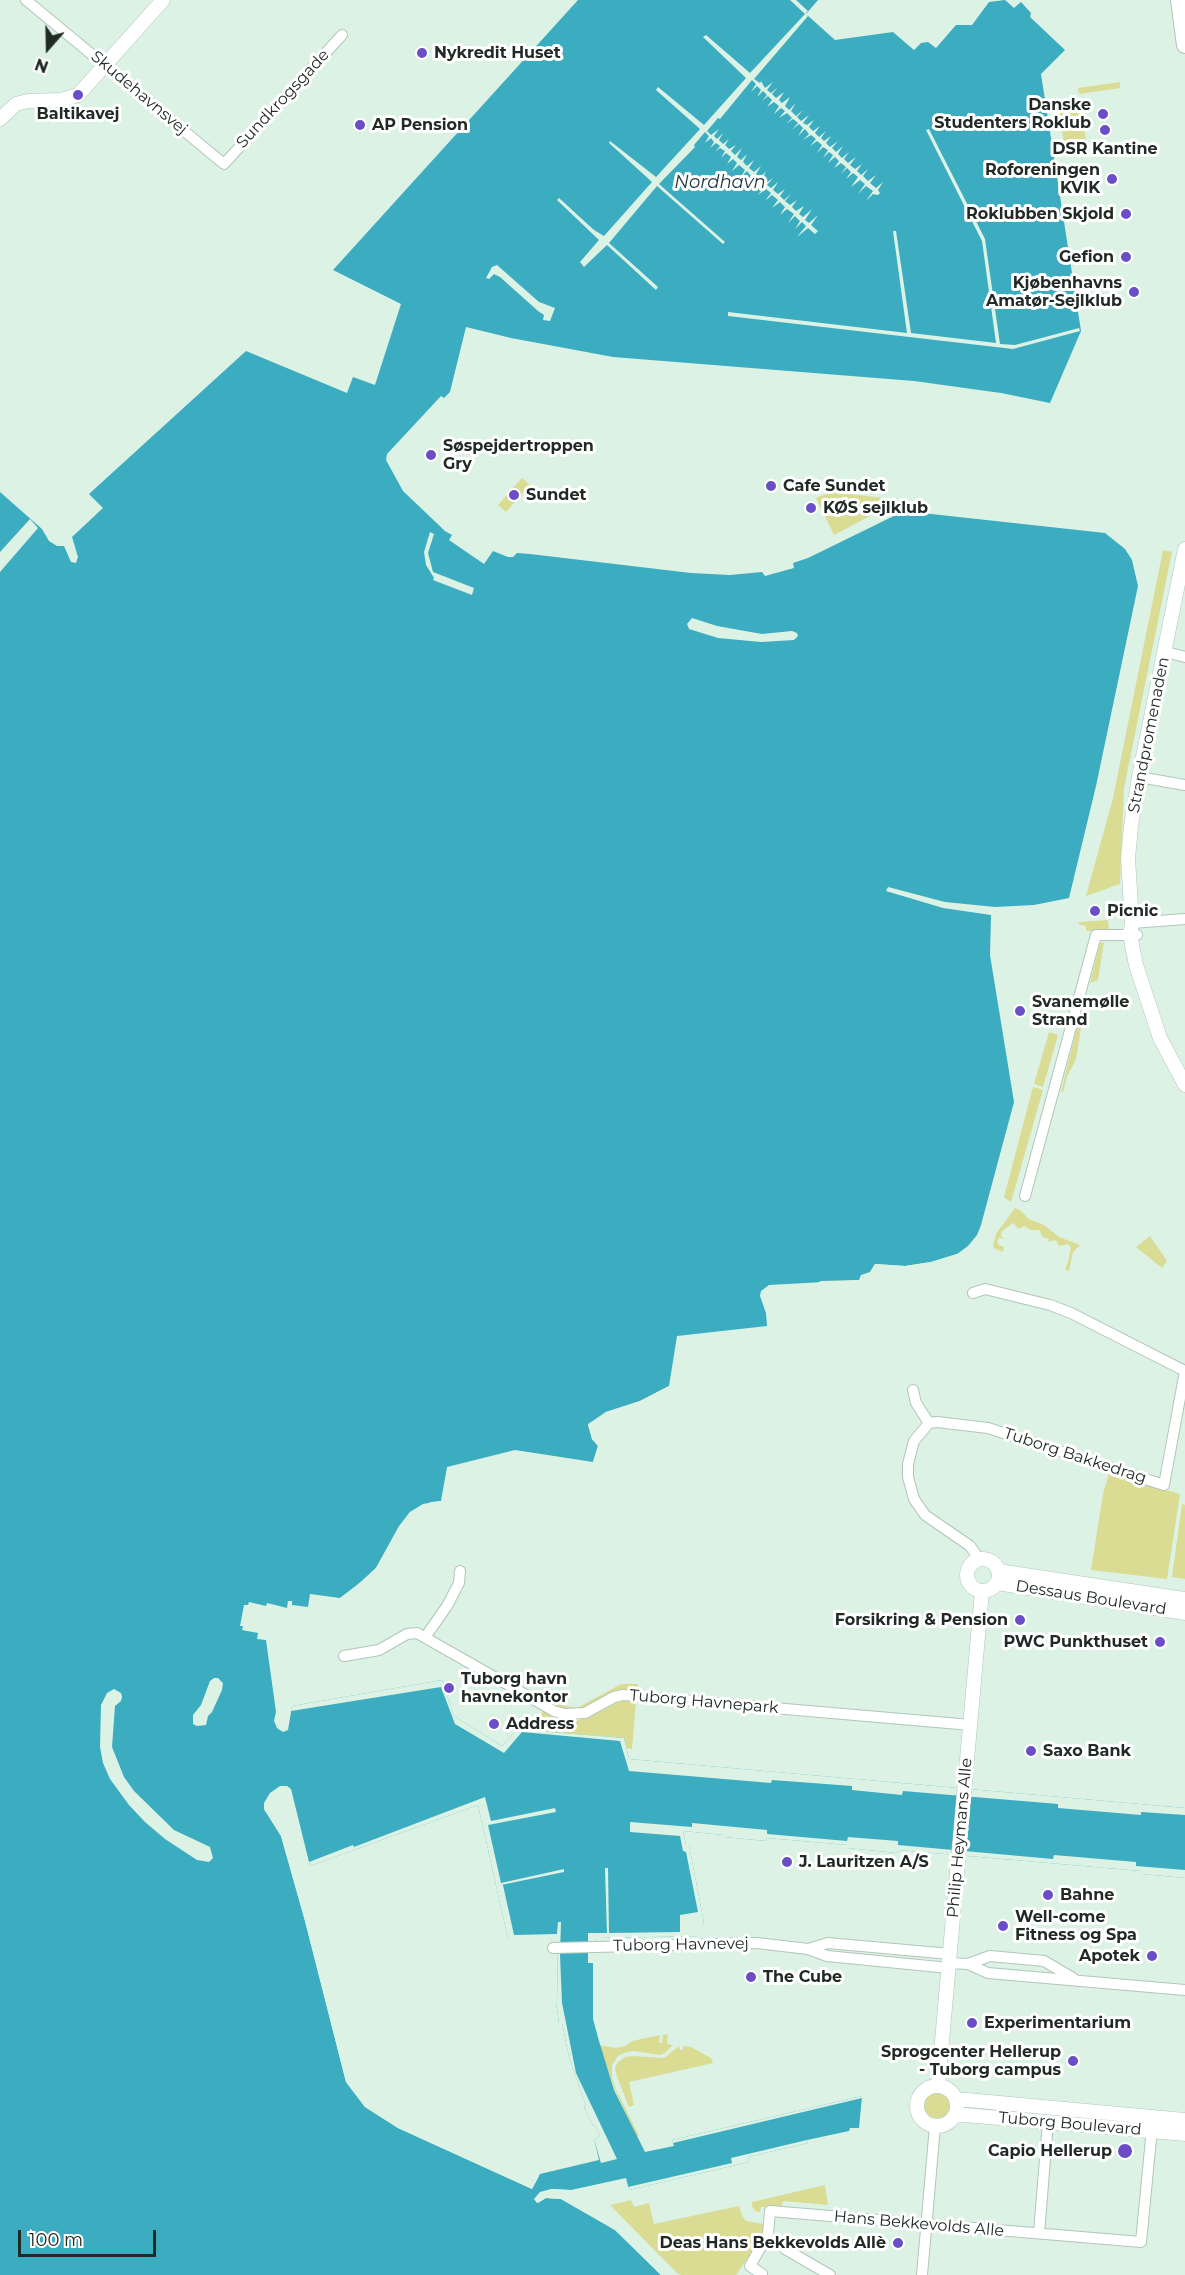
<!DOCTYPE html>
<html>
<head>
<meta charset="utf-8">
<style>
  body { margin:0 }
  #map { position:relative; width:1185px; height:2275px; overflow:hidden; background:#dcf2e5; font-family:Montserrat,sans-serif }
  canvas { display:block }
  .north { position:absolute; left:18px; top:18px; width:60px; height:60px; -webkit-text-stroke:4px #fff; paint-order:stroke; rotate:200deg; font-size:16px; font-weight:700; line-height:24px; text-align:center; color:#222a26 }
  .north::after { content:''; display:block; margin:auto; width:21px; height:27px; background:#222a26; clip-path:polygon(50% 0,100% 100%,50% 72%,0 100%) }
  .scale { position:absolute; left:18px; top:2230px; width:138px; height:27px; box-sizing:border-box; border:3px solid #222a26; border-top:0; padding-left:8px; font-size:18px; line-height:21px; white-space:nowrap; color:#222a26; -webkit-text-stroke:4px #fff; paint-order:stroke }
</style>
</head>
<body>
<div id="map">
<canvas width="1185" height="2275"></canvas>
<div class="north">N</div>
<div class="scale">100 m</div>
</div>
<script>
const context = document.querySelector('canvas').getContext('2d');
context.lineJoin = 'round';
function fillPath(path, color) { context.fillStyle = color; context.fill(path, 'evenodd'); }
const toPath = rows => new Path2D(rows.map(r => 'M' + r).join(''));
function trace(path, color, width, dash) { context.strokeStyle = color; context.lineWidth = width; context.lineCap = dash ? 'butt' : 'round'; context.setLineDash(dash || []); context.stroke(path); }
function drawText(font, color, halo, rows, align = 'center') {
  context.font = font + ' Montserrat,sans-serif'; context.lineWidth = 6; context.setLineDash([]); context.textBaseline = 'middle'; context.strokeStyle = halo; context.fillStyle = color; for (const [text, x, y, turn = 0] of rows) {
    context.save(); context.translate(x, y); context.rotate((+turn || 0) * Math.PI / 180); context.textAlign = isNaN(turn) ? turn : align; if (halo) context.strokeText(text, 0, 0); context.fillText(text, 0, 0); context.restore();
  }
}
fillPath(toPath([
  [1120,82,1120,88,1079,94,1078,88],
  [1081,103,1086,141,1064,145,1062,129,1050,130,1050,125,1061,123,1058,106],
  [522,478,530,485,506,512,498,505],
  [831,492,893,499,893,504,834,535,816,498],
  [1163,550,1172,552,1124,788,1120,884,1086,896,1113,798],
  [1108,920,1109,930,1086,931,1086,926,1078,924,1079,922],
  [1104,942,1098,980,1090,983,1100,943],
  [1082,1022,1076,1059,1067,1077,1063,1092,1061,1092,1078,1023],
  [1049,1032,1058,1035,1043,1087,1034,1084],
  [1033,1087,1043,1090,1011,1202,1004,1197],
  [1015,1208,1020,1210,1029,1219,1044,1225,1059,1237,1080,1245,1073,1252,1069,1271,1065,1270,1068,1262,1071,1247,1068,1244,1059,1246,1056,1240,1048,1242,1049,1239,1043,1237,1039,1230,1031,1230,1024,1226,1019,1229,1013,1223,1002,1231,1001,1236,1004,1239,999,1238,997,1241,999,1245,1004,1247,1003,1252,994,1248,993,1246,996,1234],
  [1150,1236,1167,1261,1162,1268,1136,1247],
  [1109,1473,1180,1494,1167,1579,1091,1570,1103,1494],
  [1182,1504,1185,1505,1185,1579,1172,1577],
  [621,1684,638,1684,637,1692,576,1712,548,1704,551,1698,562,1705,577,1708],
  [620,1701,636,1701,632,1749,626,1748,623,1738,524,1730,535,1717,540,1717,543,1711,562,1720,579,1720],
  [668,2034,667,2044,673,2045,665,2053,660,2055,634,2051,626,2052,618,2056,612,2065,612,2078,616,2089,639,2136,637,2137,615,2090,599,2045,616,2048,625,2046,632,2041,660,2035,659,2043,662,2043,663,2035],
  [679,2046,680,2050,683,2050,683,2046,691,2047,711,2058,713,2063,629,2082,634,2105,629,2107,617,2077,615,2068,618,2062,625,2057,633,2056,664,2058],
  '924 2105a13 13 0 1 1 26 0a13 13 0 1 1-26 0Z',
  [825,2185,828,2205,783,2201,781,2209,761,2207,760,2212,755,2211,752,2206,752,2202],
  [631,2200,634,2207,649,2203,654,2224,739,2206,742,2216,746,2221,764,2224,763,2236,736,2275,682,2275,678,2274,610,2205]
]), '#dadc94');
fillPath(toPath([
  [578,0,818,0,806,14,835,40,893,32,914,50,921,43,928,42,936,48,956,25,972,25,989,2,1005,0,1014,8,1021,2,1031,13,1030,17,1065,50,1041,74,1081,331,1050,403,1001,393,914,381,613,357,511,338,466,327,450,392,444,398,441,396,387,454,386,460,403,491,445,531,452,535,449,540,484,564,493,551,508,557,513,557,517,553,530,554,691,573,730,575,762,572,765,576,794,568,793,563,808,558,904,511,1105,533,1125,549,1132,560,1138,586,1096,786,1069,898,1034,905,995,907,945,902,888,887,886,891,943,908,991,915,990,955,1014,1102,981,1225,977,1235,968,1246,957,1254,931,1262,905,1266,875,1264,870,1272,860,1280,769,1285,761,1291,760,1296,766,1313,767,1326,677,1336,669,1386,640,1401,606,1412,588,1424,592,1439,598,1446,593,1462,515,1450,447,1467,441,1501,431,1502,410,1512,399,1526,376,1568,354,1588,340,1598,310,1594,308,1607,292,1605,292,1601,288,1601,287,1608,267,1603,266,1606,249,1602,248,1605,244,1605,240,1626,243,1626,242,1630,258,1633,257,1639,266,1640,276,1712,274,1721,277,1728,283,1732,288,1730,292,1706,442,1680,454,1716,502,1746,520,1726,526,1727,525,1730,624,1738,629,1759,1185,1808,1185,1878,1141,1874,1141,1871,898,1850,897,1853,847,1848,847,1845,767,1838,766,1841,724,1837,724,1835,683,1831,686,1845,689,1845,704,1923,702,1924,702,1936,596,1938,593,1956,593,2019,599,2041,614,2090,645,2152,674,2146,672,2140,862,2096,859,2128,850,2128,849,2131,807,2140,808,2143,748,2157,749,2162,629,2190,626,2178,571,2190,551,2189,534,2199,538,2203,546,2198,561,2199,615,2230,661,2275,0,2275,0,492,42,529,49,541,57,546,64,546,71,562,76,563,78,557,72,537,103,508,89,494,246,351,347,393,353,377,375,385,401,304,333,270],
  [280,1786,287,1786,291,1789,310,1866,478,1805,508,1939,551,1939,552,1941,557,1941,558,2002,556,2002,559,2023,562,2023,569,2057,586,2106,584,2107,593,2126,595,2125,600,2136,594,2139,599,2160,540,2174,532,2189,398,2128,365,2107,346,2082,305,1921,281,1836,264,1809,264,1803,270,1793]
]), '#3cacc0');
fillPath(toPath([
  [790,0,796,0,808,11,806,13,808,16,754,79,760,83,765,75,761,81,765,88,773,82,767,90,771,93,778,87,772,94,776,98,784,92,779,100,782,103,790,97,785,106,789,110,796,103,791,111,796,116,803,110,797,117,801,121,809,115,803,123,807,125,814,120,809,127,813,131,820,126,815,133,819,137,826,131,821,138,824,141,831,136,826,143,830,147,838,141,832,148,836,152,843,146,838,154,842,158,849,152,844,159,848,163,856,157,850,165,855,169,862,164,857,171,861,175,868,169,863,176,868,181,876,175,870,183,876,188,883,182,878,190,880,193,878,195,873,194,866,201,873,191,866,186,858,194,865,184,860,180,851,187,858,177,853,173,846,179,851,172,847,168,841,174,846,167,841,163,834,168,839,161,835,157,828,163,833,155,829,152,823,158,828,150,823,147,817,153,822,145,817,141,810,146,816,139,811,135,803,140,809,134,805,129,798,136,803,128,799,124,792,130,798,123,793,119,786,124,792,118,787,113,779,118,785,111,781,108,774,114,779,106,774,102,767,107,772,100,768,96,762,101,767,95,763,91,757,97,761,90,757,86,751,92,756,84,752,80,720,119,718,118,707,131,711,135,719,129,714,136,717,139,723,133,719,140,723,144,729,139,725,145,729,149,736,145,731,151,735,155,742,148,737,157,741,160,747,154,743,162,747,166,754,160,749,168,754,172,761,166,756,174,760,178,766,171,762,180,766,183,773,178,767,185,771,188,778,182,773,190,778,194,785,189,780,196,784,200,791,194,785,201,790,205,797,200,792,207,796,211,804,206,799,214,803,217,812,209,805,220,809,223,818,215,811,225,818,231,815,234,808,228,797,237,806,226,802,222,795,229,800,221,795,216,788,223,794,214,787,209,780,215,785,207,780,202,772,208,778,200,772,195,765,201,771,193,766,189,758,195,764,187,760,184,752,189,758,182,753,177,745,183,751,176,747,171,740,178,745,170,739,165,732,171,737,163,733,159,727,164,731,157,726,153,721,158,725,151,720,148,715,152,720,146,716,143,710,148,714,142,711,138,705,143,709,136,705,132,694,145,695,147,659,184,725,242,723,244,657,186,609,243,658,287,656,290,607,245,584,267,580,262,599,240,557,200,559,198,594,230,604,236,652,182,609,143,610,141,656,177,700,129,656,90,658,87,704,125,746,78,703,37,706,35,750,73,805,14],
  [929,129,985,239,1000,344,1015,345,1079,328,1080,331,1013,349,728,316,728,312,907,333,893,231,896,231,911,333,996,343,982,241,926,130],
  [497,265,539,302,555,308,550,321,543,320,544,315,538,311,500,277,494,274,489,279,486,278,492,267],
  [30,519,38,528,0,572,0,552],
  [430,532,434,534,428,553,433,572,474,588,472,595,433,580,434,578,426,565,424,552],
  [692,618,717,626,762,634,792,631,797,633,798,636,794,640,761,642,718,638,689,629,687,624],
  [957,1254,957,1257,931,1265,906,1269,876,1267,872,1275,863,1277,860,1283,818,1286,817,1283,821,1281,859,1280,861,1275,870,1272,875,1264,905,1266,931,1262],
  [669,1386,669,1390,641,1404,607,1415,591,1426,595,1437,601,1445,596,1462,593,1462,598,1446,592,1439,588,1425,606,1412,640,1401],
  [441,1501,441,1504,424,1507,412,1515,402,1528,378,1570,355,1591,345,1598,340,1598,362,1581,376,1568,399,1527,410,1512,423,1504],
  [214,1678,218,1678,223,1683,222,1690,212,1712,208,1716,206,1725,197,1726,193,1724,193,1715,201,1705,210,1681],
  [442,1680,454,1716,502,1746,520,1726,526,1727,525,1730,624,1738,629,1759,1185,1808,1185,1815,1141,1812,1141,1815,1058,1808,1058,1804,903,1791,902,1795,852,1790,852,1786,772,1780,771,1783,629,1771,620,1741,522,1732,504,1753,455,1724,441,1687,291,1711,292,1706],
  [114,1689,121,1693,122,1697,121,1701,115,1706,112,1747,124,1777,134,1791,174,1830,210,1847,213,1858,209,1862,197,1860,165,1839,145,1822,129,1805,110,1779,103,1763,100,1747,101,1705,107,1693],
  [485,1797,491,1821,555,1808,556,1812,488,1825,501,1883,564,1869,564,1872,501,1885,503,1885,514,1935,557,1934,558,1922,561,1922,560,1955,562,2003,576,2073,617,2159,601,2163,600,2160,594,2139,600,2136,595,2125,593,2126,584,2107,586,2106,569,2057,562,2023,559,2023,556,2002,558,2002,557,1941,552,1941,551,1939,508,1939,478,1805,310,1866,309,1862,353,1845,354,1847],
  [264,1809,268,1810,284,1835,308,1921,349,2081,367,2105,400,2125,531,2186,536,2174,539,2176,532,2189,398,2128,365,2107,346,2082,305,1921,281,1836],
  [630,1822,692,1827,692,1823,767,1830,767,1834,847,1841,848,1837,898,1841,898,1845,1053,1859,1054,1855,1136,1862,1136,1866,1185,1870,1185,1878,1141,1874,1141,1871,898,1850,897,1853,847,1848,847,1845,767,1838,766,1841,724,1837,724,1835,683,1831,686,1845,689,1845,704,1923,702,1924,702,1936,596,1938,593,1963,588,1963,588,1933,607,1933,605,1868,608,1868,609,1933,680,1932,680,1915,698,1912,686,1852,683,1851,680,1836,630,1832],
  [862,2096,862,2098,673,2143,672,2140],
  [807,2140,808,2143,748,2157,749,2162,629,2190,628,2187,732,2163,731,2158],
  [551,2189,571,2190,571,2194,551,2192,542,2195,539,2198,546,2195,562,2196,616,2227,664,2275,661,2275,615,2230,561,2199,546,2198,537,2203,534,2199,540,2192]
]), '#dcf2e5');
const minor = toPath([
  [26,0,224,164,342,35],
  [1166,652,1185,657],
  [1139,777,1185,785],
  [1132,923,1185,919],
  [1025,1196,1096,935,1137,935],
  [913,1390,916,1403,929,1423],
  [929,1423,937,1422,988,1428,1164,1485,1185,1371,1071,1313,1050,1305,985,1289,973,1293],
  [929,1423,914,1441,908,1464,908,1477,914,1499,925,1515,970,1546,980,1560],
  [426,1636,447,1606,459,1583,460,1571],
  [344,1656,379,1650,407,1634,417,1633,554,1711,564,1714,585,1713,614,1697,623,1695,971,1725],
  [553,1948,757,1943,808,1949,827,1956,949,1968],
  [808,1949,828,1943,950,1954],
  [949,1963,968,1964,988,1973,1185,1990],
  [968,1964,990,1956,1044,1961,1073,1978],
  [1039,2233,1048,2122],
  [785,2249,830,2275],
  [762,2274,750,2266,768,2234,770,2211,1141,2242,1153,2118],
  [922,2275,935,2126]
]);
const tertiary = toPath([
  [0,119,16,104,28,101,61,100,78,95,163,0],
  [1185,549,1139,777,1131,826,1128,858,1132,923,1130,935,1136,965,1160,1038,1185,1085],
  '967 1575a16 16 0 1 1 32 0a16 16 0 1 1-32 0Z',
  [998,1571,1185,1599],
  [997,1583,1185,1613],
  '917 2106a20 20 0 1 1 40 0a20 20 0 1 1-40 0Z',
  [938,2086,982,1591],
  [956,2099,1185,2120],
  [954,2116,965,2115,1185,2134]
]);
const primary = toPath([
  [1179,0,1185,45]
]);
trace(minor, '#b1c6ba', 12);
trace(tertiary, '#b1c6ba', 15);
trace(primary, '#b1c6ba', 18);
trace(minor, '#fff', 10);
trace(tertiary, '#fff', 14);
trace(primary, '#fff', 16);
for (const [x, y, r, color] of [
  [422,53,6,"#694ec7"],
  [78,95,6,"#694ec7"],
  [1103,114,6,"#694ec7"],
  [360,125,6,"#694ec7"],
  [1105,130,6,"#694ec7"],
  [1112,179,6,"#694ec7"],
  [1126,214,6,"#694ec7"],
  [1126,257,6,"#694ec7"],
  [1134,292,6,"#694ec7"],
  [431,455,6,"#694ec7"],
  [771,486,6,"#694ec7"],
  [514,495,6,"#694ec7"],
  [811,508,6,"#694ec7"],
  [1095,911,6,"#694ec7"],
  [1020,1011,6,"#694ec7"],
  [1020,1620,6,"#694ec7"],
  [1160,1642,6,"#694ec7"],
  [449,1688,6,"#694ec7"],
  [494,1724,6,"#694ec7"],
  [1031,1751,6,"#694ec7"],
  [787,1862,6,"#694ec7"],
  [1048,1895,6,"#694ec7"],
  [1003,1926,6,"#694ec7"],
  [1152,1956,6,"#694ec7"],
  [751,1977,6,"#694ec7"],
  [972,2023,6,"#694ec7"],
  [1073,2061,6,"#694ec7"],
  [1125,2151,8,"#694ec7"],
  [898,2243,6,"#694ec7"]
]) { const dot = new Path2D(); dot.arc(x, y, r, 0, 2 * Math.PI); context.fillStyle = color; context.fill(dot); trace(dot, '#fff', 2); }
drawText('bold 16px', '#222a26', '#fff', [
  ["Nykredit Huset",434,53],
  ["Danske",1091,105,"right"],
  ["Studenters Roklub",1091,123,"right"],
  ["Baltikavej",78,114,"center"],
  ["AP Pension",372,125],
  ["DSR Kantine",1105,149,"center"],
  ["Roforeningen",1100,170,"right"],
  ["KVIK",1100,188,"right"],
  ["Roklubben Skjold",1114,214,"right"],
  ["Gefion",1114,257,"right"],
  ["Kjøbenhavns",1122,283,"right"],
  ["Amatør-Sejlklub",1122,301,"right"],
  ["Søspejdertroppen",443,446],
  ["Gry",443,464],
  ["Cafe Sundet",783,486],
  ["Sundet",526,495],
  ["KØS sejlklub",823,508],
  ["Picnic",1107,911],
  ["Svanemølle",1032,1002],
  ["Strand",1032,1020],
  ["Forsikring & Pension",1008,1620,"right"],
  ["PWC Punkthuset",1148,1642,"right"],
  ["Tuborg havn",461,1679],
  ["havnekontor",461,1697],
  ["Address",506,1724],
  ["Saxo Bank",1043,1751],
  ["J. Lauritzen A/S",799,1862],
  ["Bahne",1060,1895],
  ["Well-come",1015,1917],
  ["Fitness og Spa",1015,1935],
  ["Apotek",1140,1956,"right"],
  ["The Cube",763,1977],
  ["Experimentarium",984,2023],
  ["Sprogcenter Hellerup",1061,2052,"right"],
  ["- Tuborg campus",1061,2070,"right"],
  ["Capio Hellerup",1112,2151,"right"],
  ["Deas Hans Bekkevolds Allè",886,2243,"right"]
], 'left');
drawText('16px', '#222a26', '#fff', [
  ["Skudehavnsvej",139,93,40],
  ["Sundkrogsgade",283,99,-47],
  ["Strandpromenaden",1149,735,-79],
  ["Tuborg Bakkedrag",1075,1456,18],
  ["Dessaus Boulevard",1091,1598,9],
  ["Tuborg Havnepark",704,1702,5],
  ["Philip Heymans Alle",960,1838,-85],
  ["Tuborg Havnevej",681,1945,-1],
  ["Tuborg Boulevard",1070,2124,5],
  ["Hans Bekkevolds Alle",919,2224,5]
]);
drawText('italic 18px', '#1e363b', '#fff', [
  ["Nordhavn",720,183]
]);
</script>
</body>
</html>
